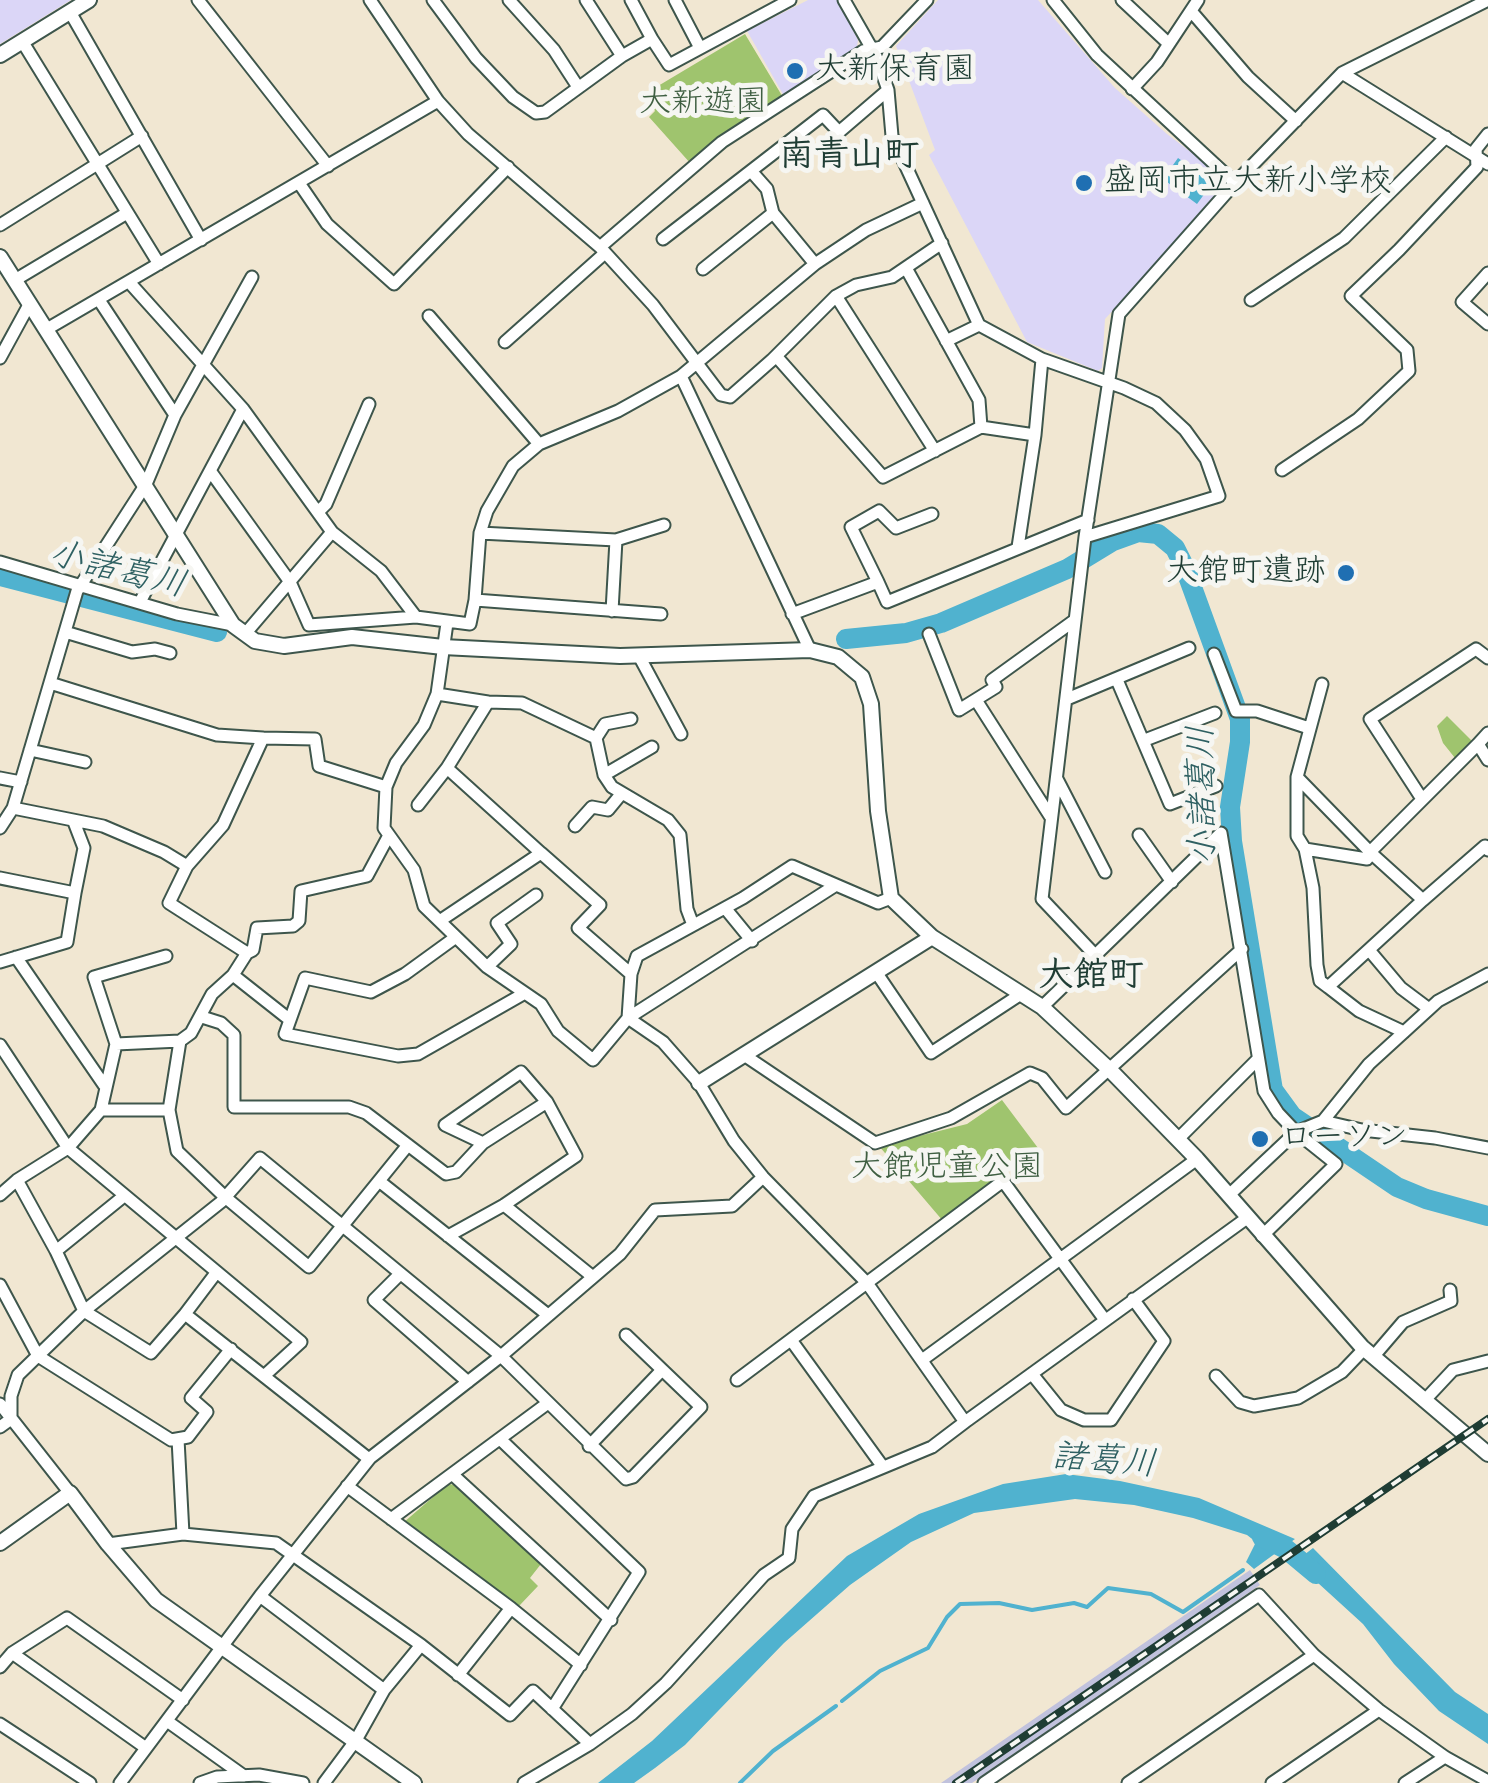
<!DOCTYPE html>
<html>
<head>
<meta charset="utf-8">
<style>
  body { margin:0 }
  canvas { display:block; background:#f1e7d2 }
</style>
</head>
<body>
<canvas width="1488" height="1783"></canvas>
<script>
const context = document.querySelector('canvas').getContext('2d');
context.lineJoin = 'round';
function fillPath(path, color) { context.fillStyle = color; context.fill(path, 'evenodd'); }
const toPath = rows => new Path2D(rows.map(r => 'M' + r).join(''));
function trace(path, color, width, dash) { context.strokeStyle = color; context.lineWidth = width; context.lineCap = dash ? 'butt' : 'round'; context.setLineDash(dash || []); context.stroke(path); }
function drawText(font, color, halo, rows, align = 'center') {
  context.font = font + ' "Architects Daughter","Klee One",sans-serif'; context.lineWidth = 10; context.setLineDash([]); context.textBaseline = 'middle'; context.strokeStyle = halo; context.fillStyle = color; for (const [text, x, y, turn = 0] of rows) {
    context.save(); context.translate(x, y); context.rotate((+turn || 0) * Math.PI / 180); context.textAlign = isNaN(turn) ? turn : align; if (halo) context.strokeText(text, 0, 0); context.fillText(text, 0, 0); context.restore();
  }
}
fillPath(toPath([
  [0,0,71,0,0,44],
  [808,0,838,0,858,40,857,47,784,96,747,31],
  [938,0,1038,0,1115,88,1167,134,1225,178,1225,188,1105,319,1102,368,1098,371,1027,342,929,155,935,150,896,46]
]), '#dbd6f7');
fillPath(toPath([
  [1250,1570,1260,1585,972,1783,941,1783]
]), '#c1c2dd');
fillPath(toPath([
  [745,34,784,99,691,164,649,117,655,111,650,101,658,86],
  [1447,716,1473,742,1455,758,1443,743,1437,726],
  [1002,1100,1038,1148,943,1221,879,1146,967,1124],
  [448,1484,457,1485,541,1564,530,1578,538,1586,520,1605,516,1607,403,1523]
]), '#9fc46e');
fillPath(toPath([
  [1178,158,1213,182,1197,204,1163,179],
  [1066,1474,1120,1481,1199,1498,1295,1539,1254,1569,1246,1562,1256,1542,1247,1535,1193,1518,1134,1505,1075,1499,974,1513,911,1542,850,1585,784,1643,685,1745,655,1768,634,1783,598,1783,652,1741,847,1556,919,1514,1003,1484],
  [1313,1548,1455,1692,1488,1714,1488,1744,1439,1711,1394,1664,1363,1624,1295,1562]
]), '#50b2cf');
trace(toPath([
  [842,1701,880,1671,928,1648,947,1617,960,1604,999,1603,1032,1610,1074,1603,1087,1607,1108,1588,1151,1594,1183,1612,1243,1570],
  [740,1783,773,1751,836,1706]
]), '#50b2cf', 4);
trace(toPath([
  [0,576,217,632],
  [846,639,906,633,941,623,1067,569,1113,541,1138,532,1158,534,1175,548,1185,568,1240,719,1240,742,1230,807,1232,841,1273,1090,1292,1116,1397,1187,1426,1199,1488,1216],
  [1262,1537,1286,1549,1316,1574]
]), '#50b2cf', 20);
const minor = toPath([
  [198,0,328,166],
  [370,0,438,101,468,134,600,247,653,305,721,395,730,397,772,360,836,296,856,285,892,277,942,243],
  [433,0,476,58,513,97,536,113,545,112,622,56,652,39,631,0],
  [509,0,554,50,578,87],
  [586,0,622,56],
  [675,0,700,48],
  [844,0,876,56,888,90,892,136,979,325,1042,359,1124,388,1156,403,1185,430,1206,459,1219,496,1085,537],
  [1053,0,1097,55,1235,183],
  [1122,0,1169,44],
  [1191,11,1248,77,1296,121],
  [70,12,201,240],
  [652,39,669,65,790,0],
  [22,41,159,264],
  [1342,73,1488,164],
  [1132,89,1157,62,1198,0],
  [751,171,767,189,773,213,815,264],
  [299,183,327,224,394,284,508,167],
  [0,225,142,136],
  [663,239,823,115,839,132,888,90],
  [600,247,722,142,863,51,882,47,927,0],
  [906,268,979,400,981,427],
  [703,269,773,213],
  [1488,273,1462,302,1488,324],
  [15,280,127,213],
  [129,282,243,409,332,532,381,571,416,617,470,624,475,600,480,533,487,511,513,466,539,444,618,411,681,376,815,264,866,230,923,203],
  [836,296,935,451],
  [99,300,175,415],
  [1251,300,1344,238,1446,137],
  [429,316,539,444],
  [47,329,438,101],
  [946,341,979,325],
  [505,342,605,253],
  [776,356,883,477,981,427,1035,435],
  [0,358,30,303],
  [681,376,810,650],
  [1282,470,1358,419,1409,371,1407,350,1351,296,1399,250,1477,167,1476,149,1488,134],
  [211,472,290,582,309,625,416,617],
  [318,512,326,504,369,404],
  [480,533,616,540,664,525],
  [1018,547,1035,435,1042,359],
  [0,562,177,614,233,625],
  [878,582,887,602,1088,520],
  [475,600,661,614],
  [140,602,243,409],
  [612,611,616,540],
  [792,614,878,582,851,527,879,511,896,528,932,514],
  [447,623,437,694,424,725,396,763,386,787,384,828,414,870,424,906,487,967,541,1004,558,1031,593,1060,628,1018,663,1042,699,1083,734,1141,763,1177,867,1283,965,1422,1247,1218],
  [65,632,132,652,155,649,170,653],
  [245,634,332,532],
  [929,634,959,710,996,687,992,680,1075,620],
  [1214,654,1236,711,1257,711,1309,728],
  [639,656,681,734],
  [1117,680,1170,804,1216,786],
  [50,683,217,735,263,738],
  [1322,684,1297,777,1297,836,1305,849,1367,859,1374,848,1478,744],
  [437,694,488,702],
  [1067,699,1189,648],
  [976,700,1050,816],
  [1488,733,1478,744,1488,760],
  [596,738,604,775,612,787,668,820,680,835,687,909,693,925],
  [1145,740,1215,713],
  [30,750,85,762],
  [604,775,652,747],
  [1297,777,1371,853,1423,900,1485,846,1488,850],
  [0,778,21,782],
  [1057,779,1105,872],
  [1422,799,1370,719,1476,649,1488,658],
  [418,805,447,768],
  [575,826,592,807,608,810,622,793],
  [0,828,13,808,77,591,146,484,175,415,252,277],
  [1139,835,1172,882],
  [1305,849,1313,888,1317,965,1320,981,1328,987,1423,900],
  [541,853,600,905,578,928,631,974,628,1018],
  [187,866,223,825,263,738,315,739,319,766,386,787],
  [0,878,75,893,84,848,74,822],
  [725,908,752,941],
  [441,920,541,853,447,768,488,702,522,703,596,738,605,724,631,719],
  [1369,950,1401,988,1429,1009],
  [247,953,253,950,257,928,293,926,299,921,301,891,367,876,388,837],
  [1094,954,1042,899,1085,537,1119,314,1235,183,1342,73,1488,0],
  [16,957,104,1085],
  [0,962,67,942,75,893],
  [487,967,511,944,497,923,536,895],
  [876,972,931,1053,1021,994],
  [631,974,637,956,743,898,792,866,878,903,891,898],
  [233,975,290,1020,285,1034,398,1056,418,1054,525,993],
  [1328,987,1359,1011,1404,1032],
  [1042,1007,1221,833,1264,1091,1278,1113,1296,1132,1336,1164,1262,1236],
  [202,1017,221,1023,234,1035,234,1107,349,1107,366,1113,446,1174,456,1172,483,1143,445,1125,521,1072,547,1102,576,1156,504,1205,448,1236],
  [628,1018,836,885],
  [290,1020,305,978,371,992,405,974,456,937],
  [180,1041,169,1110,177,1151,225,1197,309,1267,408,1145],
  [116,1044,94,977,166,956],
  [0,1045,68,1148,301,1342,265,1375],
  [744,1055,875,1143,951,1118,1030,1073,1042,1078,1066,1108,1242,949],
  [101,1110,169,1110],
  [1323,1121,1369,1064,1438,1001,1488,974],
  [1178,1139,1258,1059],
  [483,1143,547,1102],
  [17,1180,56,1251,84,1311,151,1353,185,1314,369,1459],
  [379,1181,548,1315],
  [0,1195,17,1180,68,1148,101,1110,116,1044,180,1041,191,1033,212,994,233,975,247,953,169,903,187,866,164,852,103,826,13,808],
  [1229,1195,1296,1132,1323,1121,1362,1130,1435,1138,1488,1148],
  [504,1205,593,1277],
  [56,1251,124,1196],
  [399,1275,374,1300,468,1382],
  [0,1285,38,1356,171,1440,188,1437,207,1412,191,1398,231,1349],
  [185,1314,216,1273],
  [791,1340,883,1467],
  [1373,1357,1403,1322,1451,1301,1450,1290],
  [922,1360,1197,1159],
  [1032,1374,1061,1410,1084,1420,1111,1420,1164,1341,1133,1299],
  [1216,1376,1240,1402,1254,1406,1298,1398,1342,1372,1364,1349],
  [737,1380,1003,1181,1105,1320],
  [1424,1401,1453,1370,1488,1361],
  [0,1404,70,1493],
  [0,1427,11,1419,11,1396,18,1375,84,1311,221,1202,260,1158,501,1356,626,1479,633,1477,701,1407,626,1335],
  [178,1439,183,1534],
  [500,1439,639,1572,552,1709],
  [589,1446,662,1370],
  [452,1474,611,1620],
  [347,1486,511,1608,581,1665],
  [391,1519,548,1403],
  [108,1544,183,1534,276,1543,421,1645,510,1715,533,1691,590,1744],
  [260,1596,384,1690],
  [12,1653,146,1748],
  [0,1667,12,1653,67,1618,183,1700],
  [458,1675,511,1608],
  [167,1721,244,1776],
  [0,1724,90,1783],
  [120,1783,260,1596,370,1458,501,1356,620,1254,655,1210,732,1206,763,1177],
  [200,1783,217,1777,259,1775,303,1783],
  [324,1783,356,1740,384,1690,421,1645],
  [524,1783,590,1744,632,1714,666,1683,764,1575,789,1558,792,1529,814,1496,932,1447,965,1422],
  [984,1783,1259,1595,1314,1655,1379,1710,1445,1757,1488,1781],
  [1128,1783,1314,1655],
  [1272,1783,1379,1710],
  [1405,1783,1445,1757]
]);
const tertiary = toPath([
  [0,55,89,0],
  [0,257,233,625,255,641,284,646,352,637,443,647,620,656,810,650,838,657,862,677,871,704,878,811,891,898,932,937,1042,1007,1111,1071,1197,1159,1362,1347,1488,1454],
  [699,1083,932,937],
  [0,1543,70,1493,108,1544,156,1600,414,1783]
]);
trace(minor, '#3e564c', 15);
trace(tertiary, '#3e564c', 18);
trace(minor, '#fff', 11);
trace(tertiary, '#fff', 14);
const rail = toPath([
  [956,1783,1488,1419]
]);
trace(rail, '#1f3d34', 8);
trace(rail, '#f6f6f2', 4, [11]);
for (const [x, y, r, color] of [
  [795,71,10,"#1f6fb2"],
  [1084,183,10,"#1f6fb2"],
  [1346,573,10,"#1f6fb2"],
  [1260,1139,10,"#1f6fb2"]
]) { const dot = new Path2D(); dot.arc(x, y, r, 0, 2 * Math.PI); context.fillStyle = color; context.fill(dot); trace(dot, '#f6f6f2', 4); }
drawText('32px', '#1f3d34', '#f6f6f2', [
  ["大新保育園",815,71],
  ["盛岡市立大新小学校",1104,183],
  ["大館町遺跡",1326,573,"right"],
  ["ローソン",1280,1139]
], 'left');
drawText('32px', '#3f5f42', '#f6f6f2', [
  ["大新遊園",703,104],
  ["大館児童公園",947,1169]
]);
drawText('bold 35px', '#1f3d34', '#f6f6f2', [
  ["南青山町",849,158],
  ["大館町",1091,978]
]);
drawText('italic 35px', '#2e6062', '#f6f6f2', [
  ["小諸葛川",117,572,14],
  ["小諸葛川",1205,795,-91],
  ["諸葛川",1104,1463,5]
]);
</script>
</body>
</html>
